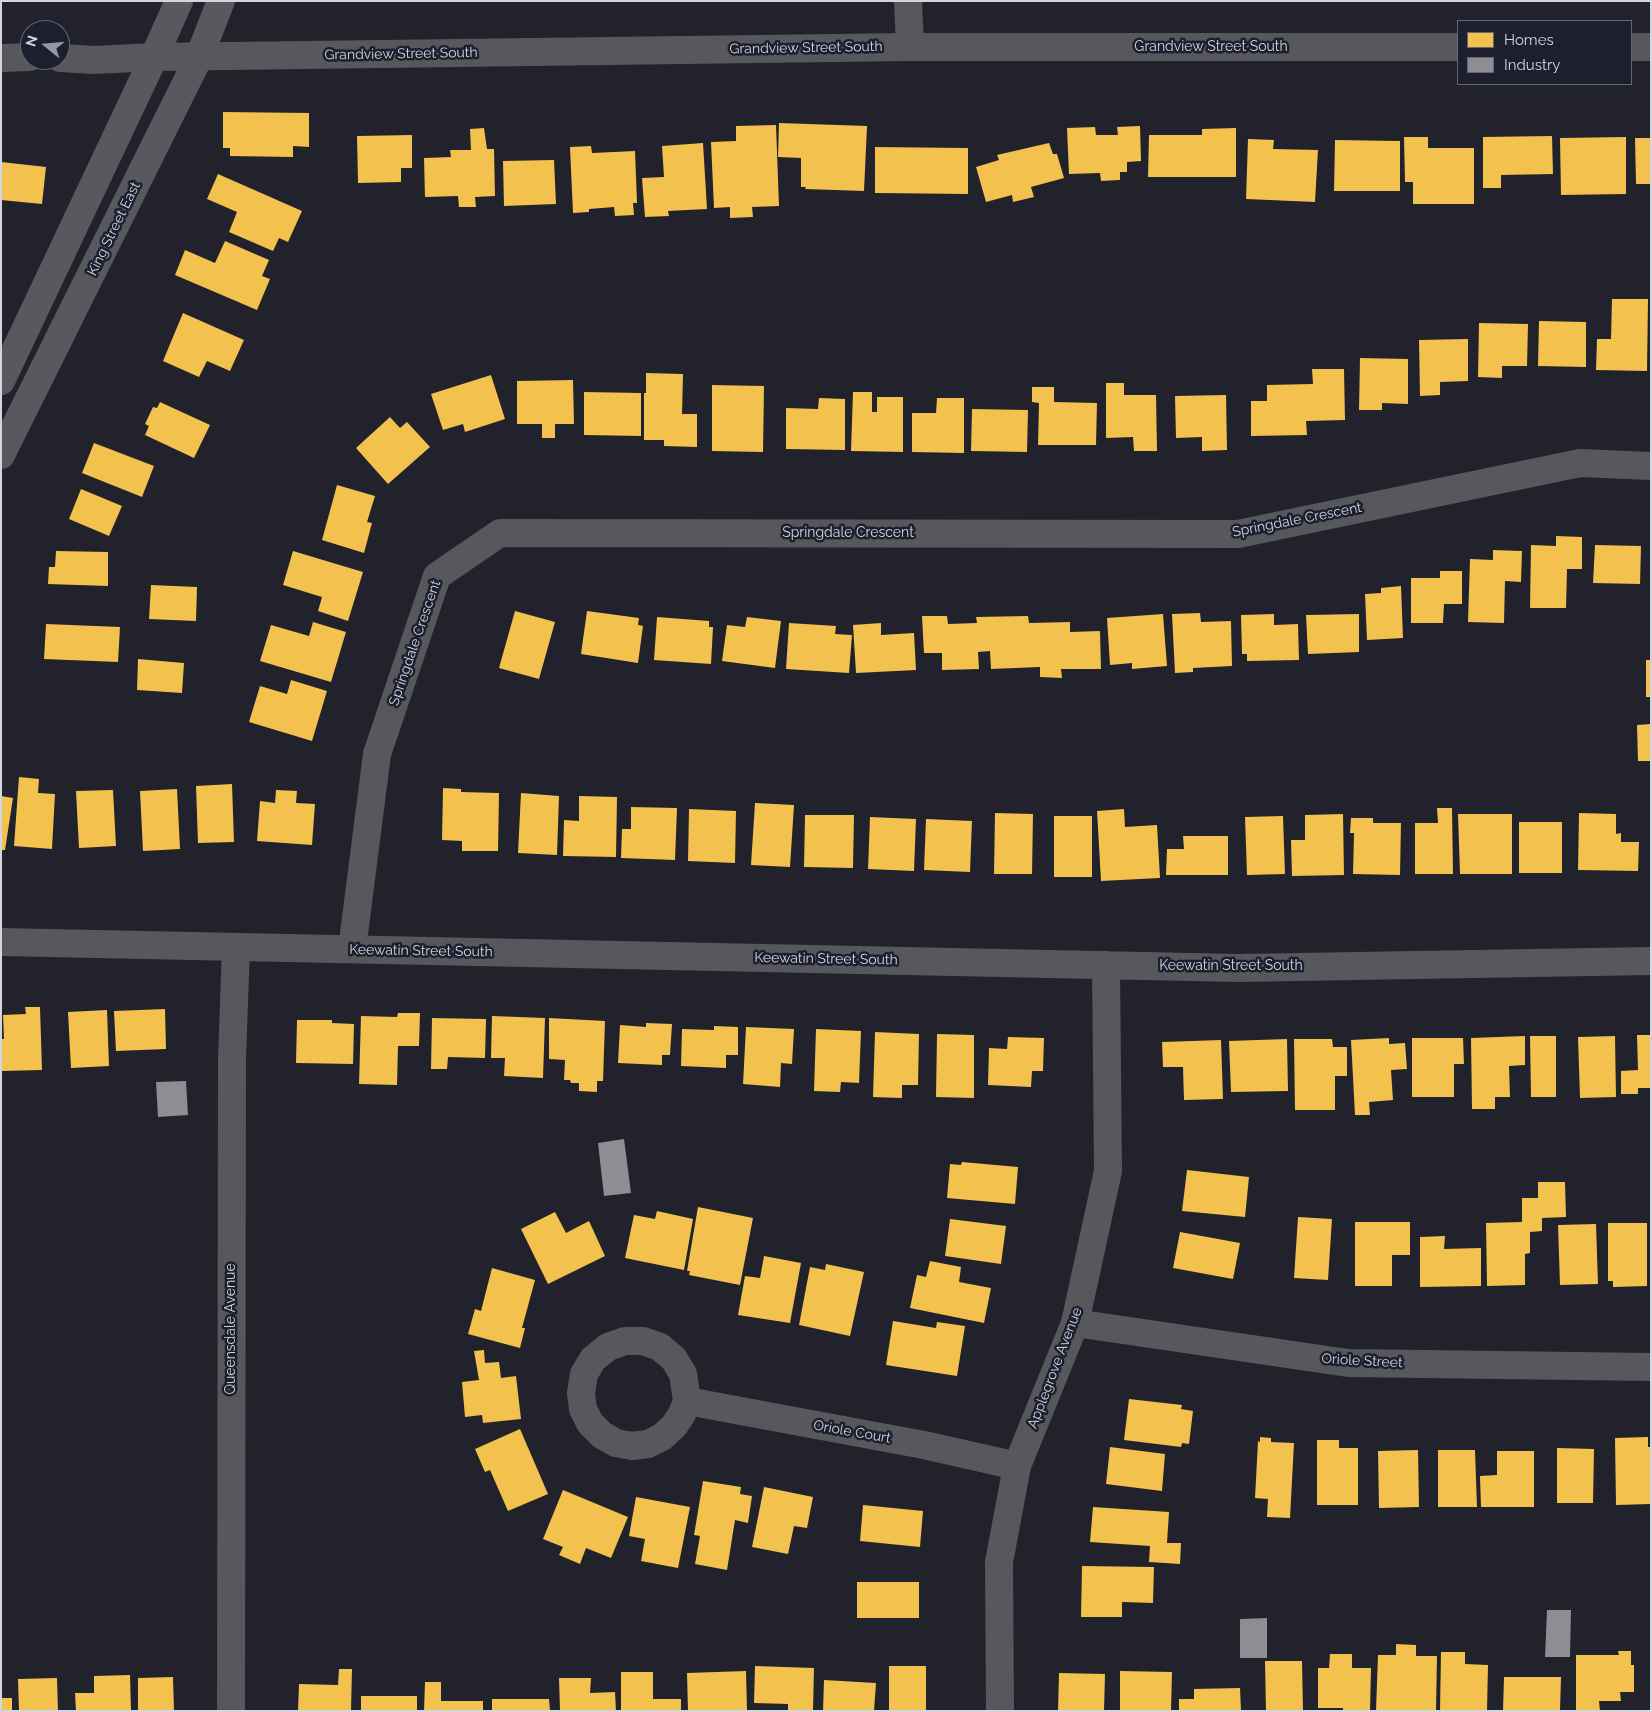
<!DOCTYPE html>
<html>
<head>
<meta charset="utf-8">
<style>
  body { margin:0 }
  #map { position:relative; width:1652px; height:1712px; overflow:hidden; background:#21222b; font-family:Raleway,sans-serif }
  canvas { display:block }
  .frame { position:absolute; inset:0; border:2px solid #d2d4df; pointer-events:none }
  .legend { position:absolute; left:1457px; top:20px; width:175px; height:65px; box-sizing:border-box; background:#1d1f2f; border:1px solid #656775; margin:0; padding:6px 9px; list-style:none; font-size:15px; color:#d2d4df }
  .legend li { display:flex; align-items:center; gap:10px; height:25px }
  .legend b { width:25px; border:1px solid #656775 }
  .north { position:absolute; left:20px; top:20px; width:50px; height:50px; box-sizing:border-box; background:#1d1f2f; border:1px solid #656775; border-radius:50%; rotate:287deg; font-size:14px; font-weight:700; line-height:20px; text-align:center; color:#d2d4df }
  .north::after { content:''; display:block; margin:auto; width:18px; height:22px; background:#9496a0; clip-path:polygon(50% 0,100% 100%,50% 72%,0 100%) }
</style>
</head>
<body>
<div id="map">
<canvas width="1652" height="1712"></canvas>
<div class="frame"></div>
<ul class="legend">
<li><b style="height:14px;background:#f2c14e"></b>Homes</li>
<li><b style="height:14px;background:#8d8d92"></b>Industry</li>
</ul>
<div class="north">N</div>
</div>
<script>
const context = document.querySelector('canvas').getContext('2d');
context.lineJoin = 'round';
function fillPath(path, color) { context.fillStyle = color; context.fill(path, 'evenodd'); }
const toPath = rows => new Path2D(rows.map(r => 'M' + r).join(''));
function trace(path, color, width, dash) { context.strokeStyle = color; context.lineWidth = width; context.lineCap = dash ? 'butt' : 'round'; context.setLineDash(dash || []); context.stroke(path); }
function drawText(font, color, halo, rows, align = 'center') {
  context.font = font + ' Raleway,sans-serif'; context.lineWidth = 5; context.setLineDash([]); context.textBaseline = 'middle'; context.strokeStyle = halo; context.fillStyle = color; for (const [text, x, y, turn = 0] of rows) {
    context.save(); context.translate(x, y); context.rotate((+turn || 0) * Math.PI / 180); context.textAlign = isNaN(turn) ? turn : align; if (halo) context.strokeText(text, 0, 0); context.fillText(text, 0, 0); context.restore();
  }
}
fillPath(toPath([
  [223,112,309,113,309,147,293,146,293,157,230,156,230,148,223,148],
  [779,123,867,126,864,191,805,189,806,187,801,187,801,158,778,157],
  [776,125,779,206,752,207,753,217,730,218,730,207,714,208,711,142,736,141,736,126],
  [1140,126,1141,161,1127,162,1127,172,1120,172,1120,180,1101,181,1100,173,1069,174,1067,128,1095,127,1096,135,1118,135,1117,127],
  [484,128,487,149,494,149,495,196,475,197,476,207,459,207,458,196,425,197,424,158,451,157,450,150,471,150,470,129],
  [1236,128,1236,177,1148,177,1149,135,1202,135,1202,129],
  [412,135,412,168,401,168,401,182,358,183,357,136],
  [1552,136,1553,174,1501,175,1501,188,1483,188,1483,137],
  [1404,137,1428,137,1428,148,1474,148,1474,204,1413,204,1413,182,1405,182],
  [1626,137,1626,194,1561,195,1560,138],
  [1635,138,1651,138,1651,184,1636,184],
  [1248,139,1274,140,1273,149,1318,150,1315,202,1246,199],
  [1335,140,1400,141,1400,191,1334,191],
  [703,143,707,209,668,211,669,216,645,217,642,178,664,177,662,146],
  [1049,143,1053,154,1057,154,1064,178,1031,187,1034,197,1013,202,1012,195,986,202,976,167,999,160,997,155],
  [591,146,592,153,635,151,637,203,633,203,634,215,615,216,614,207,589,209,589,212,573,213,570,147],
  [875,147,968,148,968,194,875,193],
  [554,160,556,204,504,206,503,161],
  [1,162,46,167,42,204,1,200],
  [218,174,302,211,288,242,279,238,273,251,229,232,237,212,207,199],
  [225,241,269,260,262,276,270,279,257,310,175,275,185,250,215,263],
  [1612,299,1648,299,1647,371,1596,370,1597,339,1611,339],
  [183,313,244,340,230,371,207,361,199,377,163,361],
  [1539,321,1586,322,1586,367,1538,366],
  [1479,323,1528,324,1527,366,1502,366,1502,378,1478,377],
  [1468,339,1468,381,1440,382,1440,395,1420,396,1419,340],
  [1360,358,1408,359,1408,404,1382,403,1382,410,1359,410],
  [1312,369,1344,369,1345,420,1306,421,1307,435,1251,436,1251,401,1267,401,1267,385,1313,384],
  [646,373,683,374,682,414,697,414,697,447,664,446,664,440,644,440,644,393,646,393],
  [491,375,505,419,465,432,463,424,443,430,431,394],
  [573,380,574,424,555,424,555,438,542,438,542,424,517,424,517,381],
  [1106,383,1124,383,1124,395,1156,395,1157,451,1134,451,1133,437,1106,438],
  [712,385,764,386,763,452,712,451],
  [1032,387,1054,387,1054,402,1097,403,1096,445,1038,445,1039,403,1032,402],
  [584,392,641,393,641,436,584,435],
  [853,392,872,392,872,412,877,412,877,397,903,397,903,452,851,451],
  [1226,395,1227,450,1202,451,1202,437,1176,438,1175,396],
  [819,398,845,399,845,450,786,449,786,408,818,409],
  [937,398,964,398,964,453,912,452,912,413,936,413],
  [160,402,210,425,194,458,145,435,149,426,145,424,153,407,157,408],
  [972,409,1028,410,1027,452,971,451],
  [390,417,400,428,407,422,430,447,388,484,356,448],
  [94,443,154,466,142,497,82,473],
  [337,485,375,496,367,522,372,523,364,553,322,540],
  [81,489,122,506,109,536,69,519],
  [1556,536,1582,537,1582,569,1567,569,1566,608,1530,608,1531,545,1556,546],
  [1595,545,1641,546,1640,584,1593,583],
  [1493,550,1522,551,1521,582,1505,581,1504,623,1468,622,1470,559,1493,560],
  [56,551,108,552,108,586,48,584,49,567,55,567],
  [293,551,363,572,348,621,318,611,322,597,283,585],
  [1440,571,1462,571,1462,604,1444,604,1443,623,1411,623,1411,578,1440,578],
  [151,585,197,587,196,621,149,619],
  [1401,586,1403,638,1367,640,1365,594,1381,593,1381,588],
  [515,611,555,622,539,679,499,668],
  [587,611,639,618,638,625,643,626,638,663,581,654],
  [1200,613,1201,622,1231,621,1232,666,1193,668,1193,672,1175,673,1172,614],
  [1163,614,1167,666,1132,669,1132,663,1110,665,1107,618],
  [1274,614,1274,625,1298,624,1299,660,1247,661,1247,654,1242,654,1241,615],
  [1359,614,1359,652,1308,654,1306,615],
  [922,616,947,616,948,624,977,623,976,617,1028,616,1029,623,1070,622,1070,632,1100,631,1101,669,1061,669,1062,678,1040,677,1040,667,991,669,990,651,978,652,979,669,942,670,942,653,924,653],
  [657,617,709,621,709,627,713,627,711,664,654,660],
  [747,617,781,621,775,668,722,661,727,625,745,627],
  [313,622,346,632,331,682,260,661,271,625,309,636],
  [789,623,836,626,835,634,852,635,849,673,786,669],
  [881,623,881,635,914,633,916,670,856,673,853,625],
  [46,624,120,627,118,662,44,659],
  [138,659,184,663,182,693,137,690],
  [1646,660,1651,660,1651,697,1646,697],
  [291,680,327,691,312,741,249,722,260,686,287,694],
  [1651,724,1651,761,1638,761,1637,725],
  [19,777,39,779,38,793,55,794,52,849,14,846],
  [232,784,234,842,198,843,196,786],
  [443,788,461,789,461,792,499,793,498,851,462,851,462,841,442,840],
  [177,789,180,849,143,851,140,791],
  [113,790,116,846,79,848,76,791],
  [276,790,297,791,296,803,315,804,312,845,257,841,260,801,275,803],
  [521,793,559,796,557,855,518,853],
  [1,796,13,798,5,850,1,850],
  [579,796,617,797,616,857,563,856,564,820,579,821],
  [755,803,794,805,790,867,751,865],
  [631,807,677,808,675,860,621,858,622,829,631,829],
  [1437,808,1452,808,1453,874,1415,874,1415,823,1438,823],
  [689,809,736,811,735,863,688,861],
  [1124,809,1125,827,1157,825,1160,878,1101,881,1097,811],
  [995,813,1033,814,1032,874,994,874],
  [1579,813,1616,814,1616,834,1621,833,1621,842,1639,842,1638,871,1578,870],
  [1343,814,1344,875,1292,876,1291,840,1305,840,1305,815],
  [1458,814,1512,814,1512,874,1460,874],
  [805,815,854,815,853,868,804,867],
  [1054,816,1092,816,1092,877,1054,877],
  [1283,816,1285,874,1247,875,1245,817],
  [870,817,916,819,914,871,868,869],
  [1351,818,1373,818,1373,823,1401,823,1400,875,1353,874,1354,833,1350,833],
  [926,819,972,821,970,872,924,870],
  [1519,822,1562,822,1562,873,1519,873],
  [1183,836,1228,836,1228,875,1166,875,1167,849,1184,849],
  [25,1007,40,1007,42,1070,1,1071,1,1039,4,1039,3,1015,26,1014],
  [165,1009,166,1049,116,1051,114,1011],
  [107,1010,109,1066,71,1068,68,1012],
  [398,1013,420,1013,419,1046,398,1046,397,1085,359,1084,361,1016,397,1017],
  [492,1016,545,1018,543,1078,504,1076,505,1058,491,1058],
  [432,1018,486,1019,485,1058,448,1057,447,1069,431,1069],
  [549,1018,605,1021,603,1081,597,1081,597,1092,579,1091,579,1083,571,1083,570,1080,564,1080,565,1060,549,1059],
  [297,1020,332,1020,332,1023,354,1024,353,1064,296,1063],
  [646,1023,672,1024,670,1055,662,1055,662,1065,618,1063,620,1025,646,1027],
  [714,1026,738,1027,738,1055,726,1055,726,1068,681,1066,682,1029,714,1030],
  [746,1027,794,1029,792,1064,781,1063,780,1087,743,1084],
  [816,1029,861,1031,859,1083,841,1082,840,1092,814,1091],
  [875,1032,919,1034,918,1085,902,1085,902,1098,873,1097],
  [937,1034,974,1035,974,1098,936,1097],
  [1637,1035,1651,1035,1651,1088,1638,1088,1638,1094,1621,1094,1621,1071,1638,1070],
  [1525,1036,1525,1065,1509,1066,1510,1097,1495,1097,1495,1109,1472,1109,1471,1038],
  [1530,1036,1556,1036,1556,1097,1531,1097],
  [1615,1036,1616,1097,1580,1098,1578,1037],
  [1008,1037,1044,1038,1043,1071,1032,1071,1031,1087,988,1085,989,1048,1007,1049],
  [1389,1038,1389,1044,1405,1043,1407,1069,1391,1070,1393,1100,1369,1102,1370,1115,1355,1115,1351,1040],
  [1412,1038,1463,1038,1464,1064,1454,1064,1454,1097,1412,1097],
  [1287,1039,1288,1091,1231,1092,1229,1041],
  [1294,1039,1332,1039,1333,1047,1347,1047,1347,1076,1335,1076,1335,1110,1295,1110],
  [1221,1040,1223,1099,1184,1100,1183,1067,1163,1067,1162,1042],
  [962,1162,1018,1167,1015,1204,947,1198,950,1164,961,1165],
  [1187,1170,1249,1177,1245,1217,1182,1211],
  [1538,1182,1565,1182,1566,1217,1542,1218,1542,1231,1530,1232,1530,1253,1525,1254,1525,1285,1487,1286,1486,1223,1522,1222,1522,1198,1538,1198],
  [698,1207,753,1218,740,1285,689,1275,690,1271,687,1271],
  [657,1211,693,1219,684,1270,625,1258,634,1215,655,1219],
  [555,1212,566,1233,589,1221,605,1256,548,1284,521,1229],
  [1298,1217,1332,1219,1328,1280,1294,1278],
  [950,1219,1006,1226,1001,1264,945,1256],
  [1355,1222,1410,1222,1410,1255,1392,1255,1392,1286,1355,1286],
  [1608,1223,1647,1223,1647,1286,1613,1287,1613,1281,1608,1281],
  [1596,1224,1598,1284,1560,1285,1558,1225],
  [1180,1232,1240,1243,1233,1279,1173,1268],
  [1445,1236,1444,1249,1481,1248,1481,1286,1420,1287,1420,1237],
  [764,1256,801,1263,790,1323,738,1315,745,1276,760,1278],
  [930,1261,961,1267,959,1282,991,1288,984,1323,910,1308,917,1275,926,1277],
  [826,1264,864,1272,850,1336,799,1325,810,1267,825,1270],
  [492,1268,535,1280,522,1328,525,1328,520,1348,468,1334,475,1309,481,1311],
  [893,1321,936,1328,937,1322,965,1326,957,1376,886,1365],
  [484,1350,485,1363,499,1362,501,1378,516,1376,521,1419,483,1423,482,1415,465,1417,462,1382,479,1380,474,1351],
  [1129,1399,1182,1405,1181,1409,1193,1411,1189,1444,1182,1443,1181,1447,1124,1440],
  [520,1429,548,1494,508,1511,490,1470,485,1472,475,1449],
  [1260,1437,1271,1438,1271,1442,1294,1443,1290,1518,1267,1517,1268,1499,1255,1498,1258,1441,1260,1442],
  [1648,1437,1648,1447,1651,1447,1651,1504,1616,1505,1615,1438],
  [1317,1440,1339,1440,1339,1448,1358,1448,1358,1505,1317,1505],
  [1110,1447,1165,1454,1162,1491,1106,1484],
  [1557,1448,1594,1449,1593,1503,1557,1503],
  [1418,1450,1419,1507,1379,1508,1378,1451],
  [1438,1450,1475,1450,1477,1507,1438,1507],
  [1497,1451,1534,1451,1534,1507,1481,1507,1480,1476,1497,1475],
  [703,1481,741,1487,740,1494,752,1496,748,1523,735,1520,727,1570,695,1564,700,1536,694,1535],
  [764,1487,813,1497,807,1528,794,1526,788,1554,752,1547],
  [563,1490,628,1517,611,1558,586,1548,580,1564,559,1555,563,1547,543,1539],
  [636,1497,690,1507,678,1568,641,1561,645,1539,629,1536],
  [863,1505,923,1511,920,1547,860,1541],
  [1093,1507,1169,1512,1167,1543,1181,1543,1180,1564,1149,1562,1150,1546,1090,1542],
  [1082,1566,1154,1567,1153,1603,1122,1602,1122,1617,1081,1617],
  [857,1582,919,1582,919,1618,857,1618],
  [1396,1644,1416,1645,1416,1656,1437,1656,1436,1711,1376,1711,1378,1655,1396,1655],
  [1618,1651,1631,1651,1631,1665,1634,1665,1634,1692,1620,1692,1621,1701,1599,1701,1600,1711,1576,1711,1576,1655,1619,1655],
  [1441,1652,1465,1652,1465,1664,1488,1665,1487,1711,1440,1711],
  [1330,1654,1352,1654,1352,1668,1371,1668,1370,1711,1343,1711,1343,1708,1318,1708,1318,1668,1329,1668],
  [1265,1661,1302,1661,1303,1711,1266,1711],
  [755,1666,814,1668,813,1711,788,1711,788,1704,754,1703],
  [889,1666,926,1666,926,1711,889,1711],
  [339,1669,352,1669,351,1711,298,1711,299,1684,338,1685],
  [746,1671,747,1711,688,1711,687,1673],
  [1120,1671,1172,1672,1171,1711,1120,1711],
  [621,1672,653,1672,653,1699,681,1699,681,1711,621,1711],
  [1059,1673,1105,1674,1104,1711,1058,1711],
  [130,1675,131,1711,76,1711,75,1693,94,1693,94,1676],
  [173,1677,174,1711,138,1711,138,1678],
  [1504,1677,1561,1677,1560,1711,1503,1711],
  [57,1678,58,1711,19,1711,18,1679],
  [559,1678,591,1678,590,1693,615,1692,616,1711,560,1711],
  [824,1680,876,1683,874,1711,823,1711],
  [425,1682,441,1682,441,1701,483,1701,483,1711,424,1711],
  [1240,1688,1241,1711,1179,1711,1179,1699,1194,1699,1194,1689],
  [361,1696,417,1696,417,1711,361,1711],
  [1,1698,12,1698,12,1711,1,1711],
  [492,1699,549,1699,550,1711,492,1711]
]), '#f2c14e');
fillPath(toPath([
  [186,1081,188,1115,158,1117,156,1082],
  [624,1139,631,1193,604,1196,598,1143],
  [1547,1610,1571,1610,1570,1657,1545,1657],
  [1267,1618,1267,1658,1240,1658,1240,1619]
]), '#8d8d92');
trace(toPath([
  [908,1,910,47],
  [1631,47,1651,47],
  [1,58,30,57],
  [60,58,95,60,154,57,910,47,1458,47],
  [1,942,1239,968,1651,961],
  [352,949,377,754,437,576,500,533,1238,534,1580,463,1651,466],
  [1075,1323,1348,1363,1651,1367],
  [687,1401,683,1374,674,1359,660,1347,643,1341,625,1341,608,1347,593,1359,584,1374,581,1393,583,1409,590,1423,602,1435,616,1443,632,1446,648,1444,662,1437,674,1426,682,1414,687,1401,924,1445,1017,1466],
  [231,1711,232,1059,236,947],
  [1000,1711,999,1562,1017,1466,1075,1323,1108,1171,1106,965]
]), '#57585b', 28);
trace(toPath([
  [1,381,154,57,179,1],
  [1,455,199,57,221,1]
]), '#58595e', 28);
drawText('14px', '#d2d4df', '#1d1f2f', [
  ["Grandview Street South",1211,47],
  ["Grandview Street South",806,48,-1],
  ["Grandview Street South",401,54,-1],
  ["King Street East",114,229,-64],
  ["Springdale Crescent",1297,520,-11],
  ["Springdale Crescent",848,533],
  ["Springdale Crescent",415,643,-71],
  ["Keewatin Street South",421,951,1],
  ["Keewatin Street South",826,959,1],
  ["Keewatin Street South",1231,966],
  ["Queensdale Avenue",231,1329,-90],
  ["Oriole Street",1362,1361,3],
  ["Applegrove Avenue",1055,1368,-69],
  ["Oriole Court",852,1432,10]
]);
</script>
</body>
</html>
